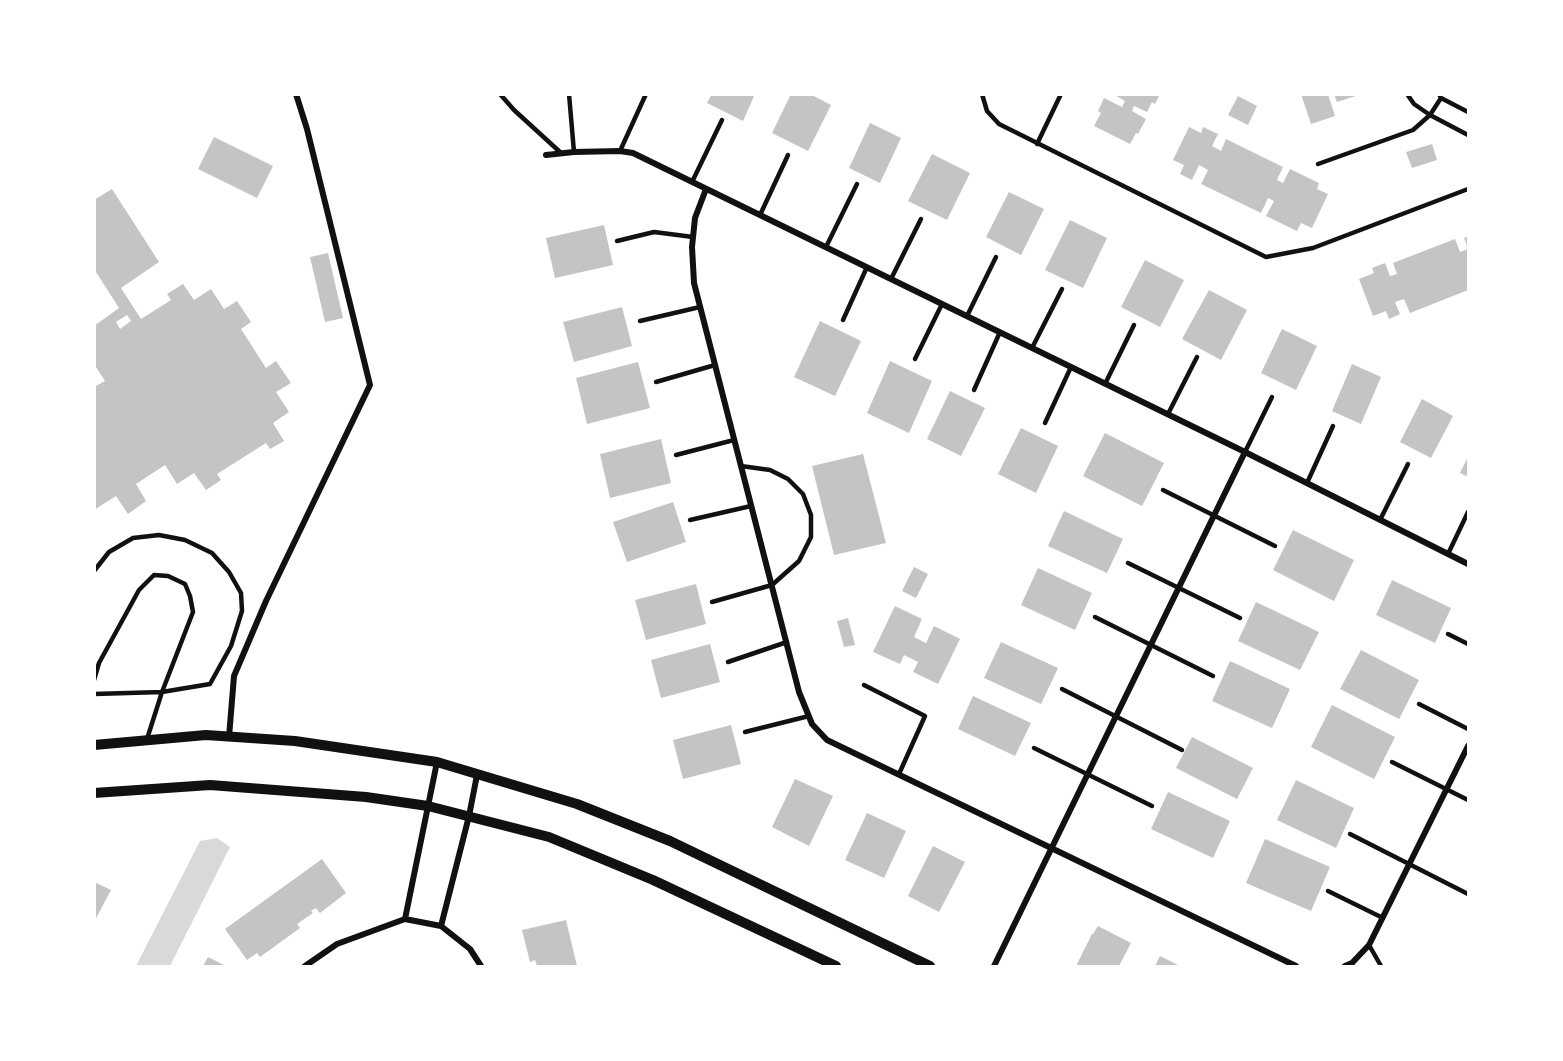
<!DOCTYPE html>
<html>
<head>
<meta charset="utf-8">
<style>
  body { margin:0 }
  #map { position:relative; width:1563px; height:1061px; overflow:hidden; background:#fff; font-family:Quicksand,sans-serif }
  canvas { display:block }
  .frame { position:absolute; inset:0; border:96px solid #fff; pointer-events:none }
</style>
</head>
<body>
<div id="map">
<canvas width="1563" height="1061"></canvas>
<div class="frame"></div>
</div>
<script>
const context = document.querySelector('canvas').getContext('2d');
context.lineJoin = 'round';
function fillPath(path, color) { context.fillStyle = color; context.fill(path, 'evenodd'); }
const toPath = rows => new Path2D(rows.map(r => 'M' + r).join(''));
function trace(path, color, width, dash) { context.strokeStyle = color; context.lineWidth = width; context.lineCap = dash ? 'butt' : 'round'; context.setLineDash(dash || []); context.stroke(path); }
fillPath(toPath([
  [217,838,230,847,170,966,136,966,200,841]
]), '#d9d9d9');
fillPath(toPath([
  [712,94,755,94,743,121,707,103],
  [791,94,810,94,831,105,808,151,772,133],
  [1113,94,1160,94,1155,104,1152,102,1147,112,1134,106,1132,111,1146,119,1138,134,1136,133,1130,144,1094,126,1101,113,1098,111,1104,98,1122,107,1125,101],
  [1301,94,1328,94,1335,116,1311,124],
  [1334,94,1359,94,1359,95,1337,102],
  [1238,96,1257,106,1248,125,1228,115],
  [870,123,901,138,880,183,849,168],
  [1189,127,1201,133,1203,127,1218,134,1212,146,1221,151,1226,139,1283,167,1277,180,1283,183,1290,169,1319,183,1317,189,1328,194,1312,228,1301,223,1297,231,1266,216,1274,201,1268,198,1261,213,1201,184,1208,170,1199,165,1192,180,1180,174,1184,165,1173,160],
  [214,137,273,166,257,198,198,169],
  [1432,144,1437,160,1412,168,1406,152],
  [932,154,970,173,947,220,908,201],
  [112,189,159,262,121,288,141,319,171,300,167,294,183,284,194,300,211,289,224,309,237,301,251,322,241,329,266,368,276,361,291,383,276,392,289,412,273,423,284,441,270,449,266,443,217,474,221,480,206,490,194,473,177,484,165,465,136,484,146,501,128,514,116,496,94,510,94,387,105,381,94,364,94,326,119,308,94,269,94,200],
  [127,315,131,321,120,329,116,322],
  [1009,192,1044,209,1021,255,986,237],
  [1070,220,1107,238,1083,288,1045,270],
  [604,225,613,265,555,278,546,238],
  [1468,236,1468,290,1410,313,1404,299,1395,302,1400,314,1389,319,1386,311,1373,316,1359,279,1374,273,1372,268,1385,263,1390,276,1397,274,1393,263,1455,239,1460,252,1468,249,1464,238],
  [328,253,343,318,325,322,310,257],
  [1145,260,1184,280,1160,327,1121,307],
  [1209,290,1247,310,1221,360,1182,339],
  [622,307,632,346,574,362,563,322],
  [820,321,861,341,835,396,794,377],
  [1282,329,1317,346,1296,390,1261,373],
  [890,361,932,381,909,433,867,413],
  [638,362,650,408,587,424,576,378],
  [1352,364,1381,377,1361,424,1332,411],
  [950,391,985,408,961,456,927,439],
  [1422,399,1453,416,1431,458,1400,442],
  [1021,428,1058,446,1036,493,998,474],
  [1105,433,1164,463,1142,506,1083,476],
  [661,439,671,483,610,498,600,454],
  [863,454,886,543,834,555,812,466],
  [1468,457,1468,477,1460,473],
  [673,502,686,542,627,562,613,522],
  [1064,511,1123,539,1107,573,1048,546],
  [1293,530,1354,560,1334,601,1273,570],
  [914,567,928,574,916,598,902,591],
  [1038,568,1092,593,1075,630,1021,605],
  [1392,580,1451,608,1435,643,1376,615],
  [696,584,706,624,646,640,635,600],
  [1256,602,1319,632,1300,670,1238,641],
  [895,606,922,619,914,637,926,643,934,626,960,639,938,684,913,672,918,662,904,655,900,664,873,652],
  [848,618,855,645,844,647,837,621],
  [1001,642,1058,668,1041,704,984,678],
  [710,644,720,682,661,698,651,660],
  [1361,650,1419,680,1399,719,1340,689],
  [1230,661,1290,689,1272,728,1212,701],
  [973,696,1031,723,1015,756,958,729],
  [1332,705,1395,737,1374,779,1311,747],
  [731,725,741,764,683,779,673,740],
  [1192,737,1253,768,1237,799,1176,768],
  [795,779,833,796,809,846,772,827],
  [1296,780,1354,808,1336,848,1277,820],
  [1168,792,1230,821,1213,858,1151,829],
  [867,813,906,831,884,878,845,860],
  [1265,839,1330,867,1311,911,1246,883],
  [933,846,965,862,939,912,908,896],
  [322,859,346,893,320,913,316,908,311,911,313,913,297,924,300,928,260,957,257,953,247,960,225,929],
  [94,882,111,890,94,922],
  [566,920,577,966,537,966,535,960,530,962,522,930],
  [1098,926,1131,943,1119,966,1078,966,1077,964,1092,934,1093,934],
  [1160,956,1180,966,1155,966],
  [208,957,226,966,203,966]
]), '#c4c4c4');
trace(toPath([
  [500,94,514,110,560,152],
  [569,94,574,152],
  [982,94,987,111,999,124,1266,257,1313,248,1468,189],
  [1407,94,1414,104,1430,115,1468,135],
  [1439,94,1441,98,1468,112],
  [1037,144,1061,94],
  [620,151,646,94],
  [1318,164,1413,130,1430,115,1441,98],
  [692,182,722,120],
  [760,215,788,155],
  [617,241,654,232,693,237],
  [826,247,857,184],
  [891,279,921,219],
  [967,316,996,257],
  [843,320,867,267],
  [640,321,700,307],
  [1032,348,1062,289],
  [915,359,942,304],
  [656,382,715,365],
  [1105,384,1134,325],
  [974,390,1000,332],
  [1168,414,1197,357],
  [1045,423,1071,367],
  [1245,452,1272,397],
  [676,455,734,440],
  [1307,483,1333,426],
  [1163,490,1275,546],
  [690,520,751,506],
  [1380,520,1408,464],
  [1448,554,1468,512],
  [1128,563,1240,618],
  [94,571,109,552,133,538,159,535,185,540,212,553,229,572,241,593,242,611,231,646,210,684,162,692,147,739],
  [712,602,772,585,799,561,811,537,811,515,803,494,788,479,770,470,741,466],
  [1095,617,1213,676],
  [1448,634,1468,644],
  [728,662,787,642],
  [94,680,99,663,139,590,154,575,168,576,185,584,190,596,193,612,162,692,94,694],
  [864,685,925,716,899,774],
  [1062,689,1182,750],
  [1419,704,1468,729],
  [745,732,809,716],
  [1034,748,1152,806],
  [1392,762,1468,800],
  [1350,834,1468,894],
  [1328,891,1383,918],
  [1369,945,1381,966]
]), '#111', 4.5);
trace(toPath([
  [546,155,574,152,620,151,633,153,1245,452,1468,564],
  [706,189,695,218,692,247,694,283,799,692,812,724,827,740,1296,966],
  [229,737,234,676,266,601,370,385,307,129,296,94],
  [405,919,437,762],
  [405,919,441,926,470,949,481,966],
  [441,926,469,816,477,775],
  [305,966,337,944,405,919],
  [994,966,1245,452],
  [1345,966,1352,963,1369,945,1468,746]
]), '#111', 6);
trace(toPath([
  [94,745,206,735,295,741,437,762,577,804,670,841,930,966],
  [94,793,210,785,366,797,428,806,549,837,653,880,836,966]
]), '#111', 10);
</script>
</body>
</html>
